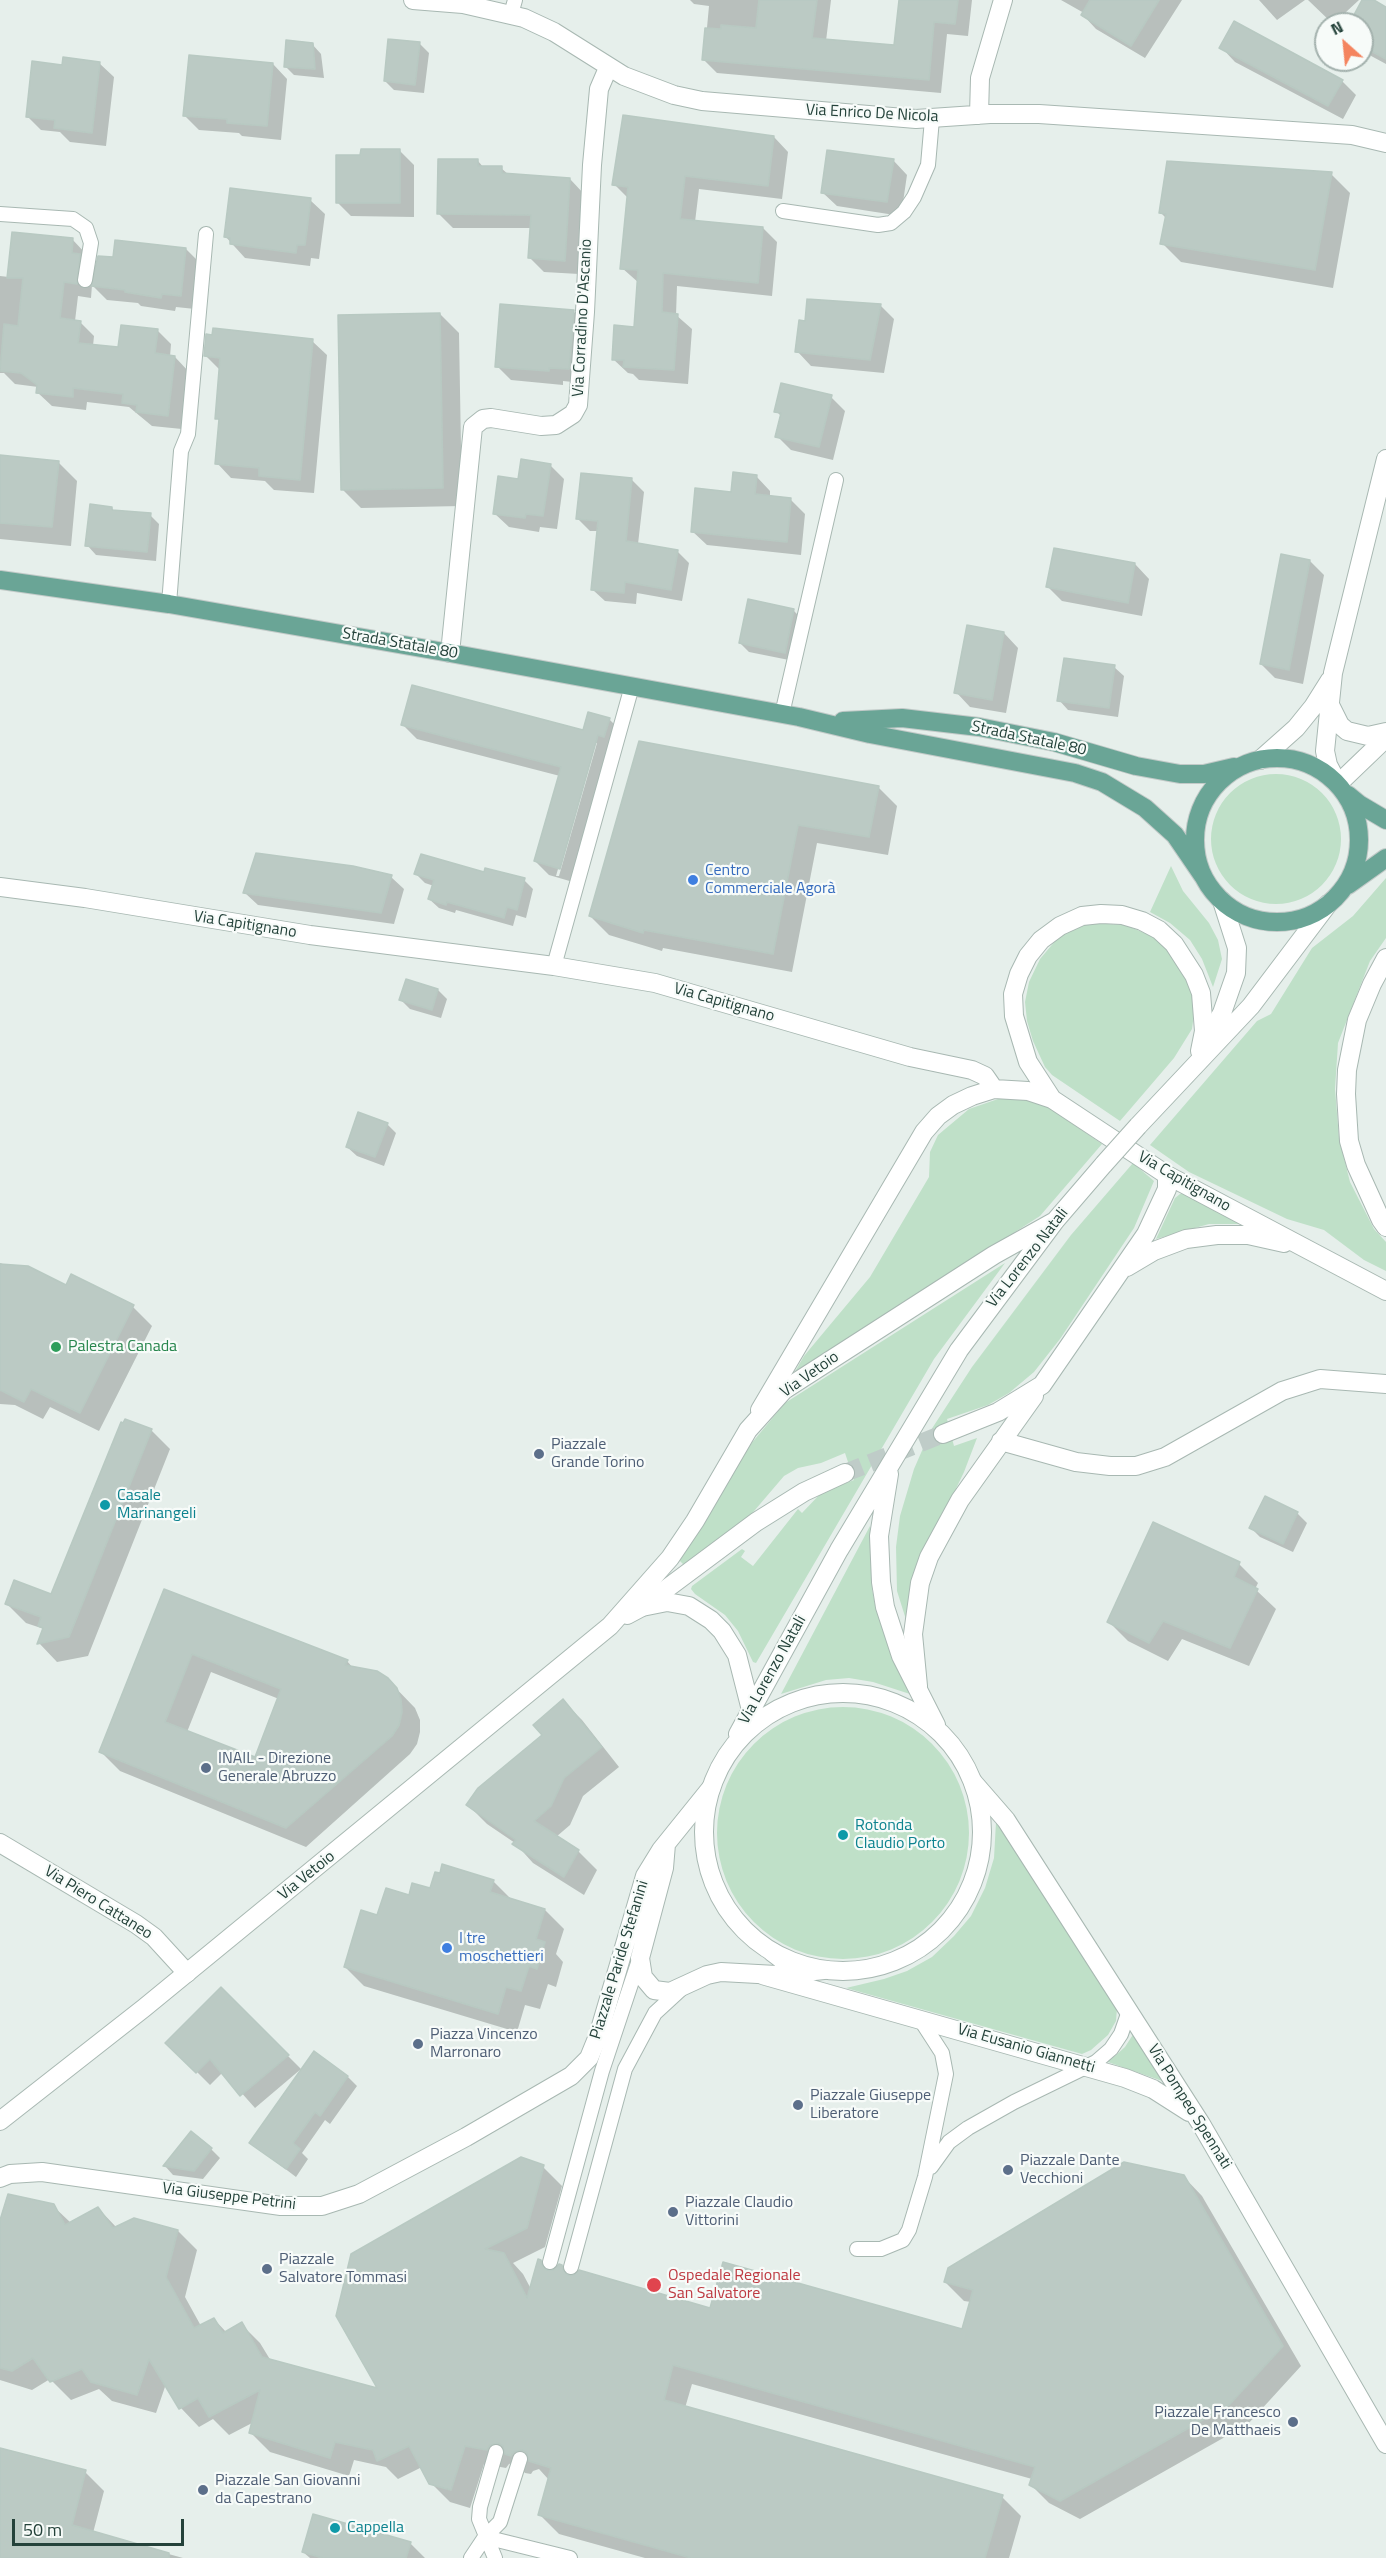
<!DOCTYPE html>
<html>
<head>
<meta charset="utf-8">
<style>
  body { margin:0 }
  #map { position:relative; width:1386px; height:2558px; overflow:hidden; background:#e6efeb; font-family:"Titillium Web",sans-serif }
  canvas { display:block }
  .north { position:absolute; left:1314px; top:12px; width:60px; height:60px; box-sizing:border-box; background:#f7fbf9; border:2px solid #a3b1ad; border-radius:50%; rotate:333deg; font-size:16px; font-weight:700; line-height:24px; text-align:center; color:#24423a }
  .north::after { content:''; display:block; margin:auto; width:21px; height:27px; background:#f4845f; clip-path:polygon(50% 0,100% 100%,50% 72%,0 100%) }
  .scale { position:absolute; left:12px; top:2519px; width:172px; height:27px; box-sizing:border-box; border:3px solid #24423a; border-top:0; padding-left:8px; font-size:18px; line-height:21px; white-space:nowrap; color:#24423a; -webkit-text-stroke:4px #f7fbf9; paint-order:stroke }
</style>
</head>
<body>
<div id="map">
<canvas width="1386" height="2558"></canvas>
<div class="north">N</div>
<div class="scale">50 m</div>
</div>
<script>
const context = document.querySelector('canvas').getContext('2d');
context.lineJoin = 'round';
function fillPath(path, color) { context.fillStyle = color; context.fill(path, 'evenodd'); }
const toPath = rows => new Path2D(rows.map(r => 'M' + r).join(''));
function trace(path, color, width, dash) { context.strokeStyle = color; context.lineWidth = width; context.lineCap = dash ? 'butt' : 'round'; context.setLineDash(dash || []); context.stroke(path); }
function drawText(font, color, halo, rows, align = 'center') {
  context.font = font + ' "Titillium Web",sans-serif'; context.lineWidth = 4.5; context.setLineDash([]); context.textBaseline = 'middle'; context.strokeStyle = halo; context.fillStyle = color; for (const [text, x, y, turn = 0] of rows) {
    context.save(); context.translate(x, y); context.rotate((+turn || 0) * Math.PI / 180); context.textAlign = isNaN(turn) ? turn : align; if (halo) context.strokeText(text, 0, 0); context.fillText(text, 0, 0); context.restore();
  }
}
fillPath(toPath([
  '1211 839a65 65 0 1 1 130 0a65 65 0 1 1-130 0Z',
  [1171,866,1183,891,1209,923,1218,940,1222,959,1213,987,1202,959,1190,940,1170,923,1150,912],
  [1386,878,1386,938,1370,961,1338,1043,1335,1089,1339,1138,1350,1182,1374,1229,1386,1242,1386,1271,1364,1260,1324,1230,1287,1219,1189,1172,1150,1145,1257,1021,1271,1014,1312,948,1353,916],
  [1089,923,1125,925,1152,936,1170,950,1186,972,1196,999,1192,1029,1174,1058,1120,1121,1052,1075,1045,1067,1033,1041,1027,1021,1025,1002,1029,982,1040,959,1061,934],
  [1023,1098,1045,1105,1102,1144,1040,1216,793,1375,804,1356,870,1277,929,1177,930,1152,938,1135,969,1109,998,1099],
  [1133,1163,1154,1181,1134,1228,1060,1339,1034,1372,1009,1393,988,1405,947,1419,954,1446,977,1438,964,1472,924,1555,908,1626,897,1591,896,1547,900,1516,914,1469,931,1430,972,1367,1071,1235],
  [1185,1193,1246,1224,1209,1224,1156,1239,1175,1198,1180,1194],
  [1005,1263,934,1359,756,1663,753,1662,738,1631,725,1615,695,1594,691,1589,692,1586,742,1549,745,1551,741,1557,753,1566,798,1509,802,1513,822,1492,854,1480,845,1453,821,1463,798,1468,784,1476,749,1517,685,1566,679,1560,745,1451,785,1403],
  [870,1526,872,1589,875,1604,892,1656,913,1695,873,1682,849,1678,826,1680,781,1694],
  '717 1833a126 126 0 1 1 252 0a126 126 0 1 1-252 0Z',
  [996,1822,1117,2008,1116,2021,1108,2035,1091,2050,1082,2054,846,1988,884,1979,907,1971,932,1957,954,1936,971,1916,985,1888,994,1858],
  [1134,2033,1165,2082,1105,2061,1115,2056,1125,2047]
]), '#bfe0c8');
fillPath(toPath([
  [690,0,831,0,826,41,896,47,900,0,972,0,968,36,947,34,941,93,717,73,704,60,709,6,694,4],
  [1061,0,1182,0,1145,58,1096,29,1083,15,1084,13],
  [1259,0,1305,0,1277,20],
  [1308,0,1359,0,1333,24],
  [1364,0,1371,0,1386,8,1386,64,1362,51,1362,24,1351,24],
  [419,43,429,53,424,93,394,90,385,81],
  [312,44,321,54,324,78,294,75,285,66],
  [1221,47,1342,81,1356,95,1343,119,1235,62],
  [99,63,114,77,106,146,70,142,60,132,41,130,27,116,64,66],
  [273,64,287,79,281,140,242,136,239,133,199,130,185,116],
  [774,137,788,152,782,199,699,189,695,222,763,228,777,242,772,296,677,286,676,315,692,329,688,384,639,380,633,374,628,373,613,359,636,328,639,283,622,268,628,198,614,184],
  [400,151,414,165,414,217,351,216,337,202,362,156],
  [893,160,907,175,901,216,837,206,822,192],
  [478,161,484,168,501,168,509,175,570,179,584,194,579,274,544,272,530,258,532,228,453,228,439,214],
  [1331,174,1350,193,1333,288,1181,262,1162,243,1166,218,1160,212],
  [310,200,325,214,319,259,311,258,310,266,245,258,225,236],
  [72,239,86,254,86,262,96,272,114,259,186,249,200,263,195,309,176,307,175,311,141,306,138,303,107,300,92,285,91,298,78,296,75,321,80,322,94,336,93,346,120,349,157,330,171,344,170,357,175,357,189,372,182,429,152,426,129,407,87,402,86,410,52,406,37,392,38,387,15,384,4,373,0,373,0,276,9,277],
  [880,305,894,319,884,373,811,366,797,351,806,322],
  [573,311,587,325,583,383,563,381,563,385,511,380,497,366],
  [440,314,459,333,462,506,361,508,342,489],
  [213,336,312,341,327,355,314,493,274,490,265,481,231,478,217,463,220,422,217,418,221,371,206,356],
  [831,397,845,411,833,460,791,450,777,436,782,417,776,411],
  [0,457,58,462,77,481,71,546,0,539],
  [550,465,564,479,557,529,540,527,539,532,509,527,494,513,519,481],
  [756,476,770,491,770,497,791,500,805,514,801,555,707,545,692,531,732,494],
  [632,480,644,492,638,544,677,551,689,563,682,601,637,593,636,604,605,601,593,590,599,531,590,531,578,519],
  [112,508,115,512,150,515,159,524,156,561,96,555,87,545],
  [1310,561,1324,575,1303,684,1275,678,1261,664],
  [1135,564,1149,579,1142,616,1062,601,1048,587],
  [794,611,803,620,794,661,749,652,740,643],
  [1004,633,1018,648,1006,713,970,707,956,692],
  [1114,667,1124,676,1118,717,1068,710,1059,700],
  [609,719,623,733,573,882,549,875,535,861,560,776,417,739,403,725,584,732],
  [594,743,597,743,559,876,556,876],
  [878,787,897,806,888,855,817,843,792,972,663,948,662,951,609,935,590,916],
  [416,874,485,874,524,880,533,889,526,918,516,915,513,926,456,910,455,913,439,908,429,899,434,886,425,883],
  [391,877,404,889,394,924,258,905,245,893],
  [438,990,447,999,441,1018,410,1009,401,1000],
  [387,1124,396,1133,384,1166,357,1156,347,1147],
  [0,1263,66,1287,133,1307,152,1326,99,1431,50,1407,43,1419,15,1405,0,1404],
  [151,1430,170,1449,88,1656,57,1662,39,1643,44,1629,26,1623,7,1604,52,1596],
  [1266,1498,1298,1514,1307,1523,1293,1552,1260,1537,1251,1528],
  [1239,1564,1258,1583,1255,1589,1276,1609,1249,1666,1182,1639,1168,1661,1128,1641,1109,1622],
  [165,1591,347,1661,353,1668,387,1679,415,1708,420,1720,420,1732,417,1744,410,1754,306,1847,120,1771,101,1752],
  [211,1672,279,1699,255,1759,187,1732],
  [563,1701,582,1720,619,1767,583,1796,570,1825,556,1837,578,1851,597,1870,584,1895,533,1863,515,1843,487,1824,468,1805,544,1735],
  [493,1881,513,1901,545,1910,564,1929,556,1954,563,1962,556,1987,548,1984,540,2009,525,2005,517,2032,364,1986,345,1967,378,1917,410,1897,431,1890],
  [221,1989,302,2070,348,2077,357,2086,330,2124,325,2120,302,2153,308,2159,296,2177,251,2143,301,2069,255,2108,223,2072,210,2085,168,2043],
  [211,2149,220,2158,203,2179,173,2175,165,2166],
  [543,2167,562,2186,545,2247,513,2263,523,2274,531,2289,541,2261,551,2272,561,2266,572,2277,711,2309,963,2331,971,2302,964,2301,945,2282,1183,2176,1202,2196,1301,2366,1248,2424,1080,2519,1049,2503,1030,2484,1032,2479,692,2384,685,2408,1002,2497,1021,2516,1009,2558,645,2558,559,2534,540,2515,549,2480,539,2469,533,2471,531,2474,525,2473,515,2462,509,2464,506,2468,484,2464,470,2508,450,2502,431,2483,422,2467,398,2479,386,2467,354,2460,349,2476,270,2452,251,2433,254,2422,229,2435,213,2419,199,2427,181,2408,166,2384,156,2413,112,2401,99,2389,71,2400,50,2379,32,2390,0,2380,0,2225,53,2206,71,2223,98,2208,117,2228,178,2231,197,2250,185,2297,201,2326,214,2319,227,2333,241,2324,260,2343,271,2361,380,2391],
  [0,2449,85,2472,104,2491,93,2533,183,2558,0,2558],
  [410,2543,425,2558,310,2558,303,2552]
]), '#0003');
const building = toPath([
  [759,0,817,0,812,38,894,45,899,0,958,0,955,24,934,22,929,80,702,60,705,28,721,29,721,25,756,28,759,0],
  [1090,0,1159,0,1131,46,1081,15,1090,0],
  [1362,0,1374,0,1386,7,1386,59,1362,46,1362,24,1349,24,1362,0],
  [1234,21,1343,80,1328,106,1219,48,1234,21],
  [388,39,420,42,415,85,384,81,388,39],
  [286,40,313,43,315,69,284,67,286,40],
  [189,55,273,63,267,126,227,123,227,119,183,116,189,55],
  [63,57,100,62,92,133,54,128,55,120,26,117,32,61,62,65,63,57],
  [623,115,774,136,768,186,685,176,680,219,763,227,758,283,663,273,662,312,678,314,674,370,623,367,624,360,612,360,614,325,634,327,638,270,620,269,628,187,612,185,623,115],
  [361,149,400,149,400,203,336,203,336,155,360,155,361,149],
  [827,150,894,159,887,202,821,193,827,150],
  [438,159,478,159,478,166,502,166,502,173,570,178,565,261,528,258,531,215,437,214,438,159],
  [1167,161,1332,172,1315,270,1160,244,1166,214,1159,213,1167,161],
  [230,188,311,198,305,245,297,245,296,253,230,244,230,238,224,237,230,188],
  [12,232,73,238,72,253,80,254,77,284,64,282,60,318,81,321,78,343,118,347,121,325,158,329,155,353,175,356,168,416,136,412,137,405,122,403,123,394,73,388,73,397,36,393,37,385,21,373,0,371,4,324,18,326,23,278,7,278,12,232],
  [115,240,186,248,181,296,162,294,161,298,125,292,125,290,91,286,98,256,113,257,115,240],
  [807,299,881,304,870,360,795,352,799,320,805,321,807,299],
  [500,304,574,310,569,369,549,368,549,371,495,367,500,304],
  [440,313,443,488,341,490,338,315,440,313],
  [213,328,313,339,300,480,259,476,259,468,215,464,219,419,215,419,220,358,204,356,206,334,212,335,213,328],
  [781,383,832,395,819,447,775,437,781,413,774,412,781,383],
  [0,455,59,461,52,527,0,523,0,455],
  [521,459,551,464,543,516,526,514,525,518,493,514,498,476,518,479,521,459],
  [733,472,757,475,755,494,791,498,787,542,691,532,695,488,731,492,733,472],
  [581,473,632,478,626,541,678,550,671,590,625,582,624,593,591,590,598,521,576,519,581,473],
  [90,504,112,507,112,510,151,513,147,552,85,546,90,504],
  [1054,548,1135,563,1128,603,1046,587,1054,548],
  [1281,554,1310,560,1289,670,1260,664,1281,554],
  [748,599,794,609,785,653,739,643,748,599],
  [967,625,1004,632,992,700,954,693,967,625],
  [1064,658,1115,665,1109,708,1057,701,1064,658],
  [412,685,583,730,588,712,610,718,604,737,598,735,560,869,534,861,561,767,401,725,412,685],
  [639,741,879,786,869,837,798,825,773,954,644,930,643,933,589,916,639,741],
  [256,853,353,866,392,875,381,913,243,893,256,853],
  [421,854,484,872,485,868,525,878,517,910,507,907,504,918,447,902,446,905,428,899,434,880,414,874,421,854],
  [406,979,438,989,432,1010,399,1000,406,979],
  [358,1112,388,1123,375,1157,346,1147,358,1112],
  [0,1264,28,1266,66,1285,71,1274,134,1305,80,1413,31,1389,24,1402,0,1390,0,1264],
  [125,1419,152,1429,69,1637,37,1644,43,1628,38,1626,41,1617,5,1604,14,1580,51,1594,121,1422,123,1423,125,1419],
  [1265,1496,1298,1512,1283,1544,1249,1528,1265,1496],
  [1153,1522,1240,1562,1234,1577,1258,1589,1230,1648,1163,1621,1149,1643,1107,1622,1153,1522],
  [164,1589,348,1660,345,1665,377,1671,388,1678,397,1688,401,1700,402,1712,399,1725,392,1736,286,1828,99,1752,164,1589],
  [192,1654,281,1689,255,1757,165,1722,192,1654],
  [563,1699,602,1747,564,1778,551,1806,534,1821,579,1850,564,1877,512,1844,516,1840,466,1805,478,1788,542,1735,533,1725,563,1699],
  [442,1864,494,1880,490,1892,545,1909,536,1939,545,1942,537,1969,529,1966,521,1991,506,1987,498,2014,344,1967,361,1910,377,1915,386,1888,409,1895,412,1883,430,1888,435,1872,440,1873,442,1864],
  [221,1987,289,2055,240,2096,210,2059,196,2073,165,2043,221,1987],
  [314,2051,348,2076,320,2116,315,2112,293,2143,300,2149,286,2169,249,2143,314,2051],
  [191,2131,212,2148,194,2171,163,2166,191,2131],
  [521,2157,544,2165,527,2228,485,2249,504,2253,527,2298,538,2259,541,2260,542,2265,547,2270,553,2270,559,2264,562,2265,563,2270,568,2275,574,2275,579,2270,710,2308,723,2262,962,2329,973,2290,944,2282,948,2268,1124,2162,1184,2175,1283,2346,1229,2405,1060,2501,1029,2485,1035,2467,673,2365,664,2400,1003,2495,985,2558,691,2558,538,2515,551,2468,529,2461,527,2453,522,2450,514,2452,511,2456,505,2454,503,2446,498,2443,490,2445,487,2450,465,2446,451,2490,429,2484,409,2446,377,2461,373,2450,335,2442,330,2458,249,2433,260,2390,209,2417,198,2398,179,2409,149,2359,137,2395,91,2382,82,2369,50,2382,33,2358,12,2371,0,2368,0,2220,8,2194,54,2204,65,2225,98,2207,113,2228,134,2218,178,2230,166,2277,194,2328,214,2318,223,2333,242,2322,262,2357,377,2388,336,2316,351,2254,521,2157],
  [0,2448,86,2470,72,2525,169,2553,169,2558,0,2558,0,2448],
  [313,2514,411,2542,406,2558,323,2558,302,2552,313,2514]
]);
fillPath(building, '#bbcac4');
trace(building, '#b8c9c2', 1.5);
trace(toPath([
  [845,1473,943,1434]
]), '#bfccc8', 18, [18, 9]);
const service = toPath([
  [511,14,515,0],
  [783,211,878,225,891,223,904,212,914,197,928,165,932,119],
  [0,214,73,219,86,228,91,243,85,280],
  [169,604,181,451,188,434,206,234],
  [782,714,836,480],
  [554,966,632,686],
  [931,2167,949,2142,968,2128,1014,2102,1096,2062,1111,2049,1121,2034,1129,2011],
  [857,2249,881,2249,903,2240,909,2230,925,2177,946,2074,942,2053,920,2019],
  [550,2262,602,2071,639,1960],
  [571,2267,625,2069,655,2013,680,1990],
  [485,2537,570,2558],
  [471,2558,485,2537,500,2522,520,2459],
  [495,2558,479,2519,480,2507,496,2452]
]);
const minor = toPath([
  [413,0,463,4,524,18,554,32,624,76,674,95,702,101,916,119,990,114,1039,114,1352,135,1386,143],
  [979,115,980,78,1003,0],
  [450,653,473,427,483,419,491,418,541,426,556,425,573,414,578,405,585,312,592,165,599,89,608,68],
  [1330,705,1340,725,1347,731,1368,736,1386,732],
  [1338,784,1386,738],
  [0,887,85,898,310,935,554,966,655,983,910,1057,972,1070,985,1076,994,1089],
  [1386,958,1372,984,1357,1020,1347,1070,1346,1094,1349,1141,1356,1165,1381,1220,1386,1227],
  [1052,1099,1028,1062,1014,1016,1013,994,1019,974,1028,956,1041,940,1060,926,1082,916,1101,914,1122,915,1142,921,1159,930,1174,944,1194,975,1201,993,1204,1031,1200,1051],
  [1127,1267,1154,1251,1186,1239,1217,1235,1248,1235,1284,1243],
  [760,1410,924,1132,938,1116,953,1105,972,1096,994,1089,1028,1091,1052,1099,1167,1175,1386,1291],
  [943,1434,998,1412,1042,1385,1146,1234,1167,1189,1167,1175],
  [1001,1441,1076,1462,1110,1466,1136,1466,1165,1457,1282,1391,1320,1379,1386,1384],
  [642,1607,756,1522,804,1492,845,1473],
  [918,1686,913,1634,920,1583,929,1557,960,1500,1034,1396],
  [973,1782,1006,1820,1201,2124,1386,2444],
  [0,1843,136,1924,154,1937,187,1973],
  [666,1844,664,1868,640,1958,643,1977,654,1990,670,1992,707,1975,721,1972,776,1975,824,1970],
  [772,1952,805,1977],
  [762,1975,1125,2078,1153,2089,1189,2112],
  [0,2178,10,2174,42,2172,281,2206,322,2206,359,2194,466,2137,571,2076,589,2058,598,2036,645,1876,661,1850,711,1788]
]);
const tertiary = toPath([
  [1260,760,1296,728,1313,707,1330,680],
  [1338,784,1328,765,1325,751,1333,673,1386,459],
  [1202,1048,1222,1013,1236,973,1237,948,1222,901],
  [1138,1126,1251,1006,1328,904],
  [889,1474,879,1536,881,1582,885,1607,901,1656,936,1725],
  [627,1615,642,1607,667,1602,689,1606,711,1620,722,1631,737,1655,751,1710],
  '704 1832a139 139 0 1 1 278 0a139 139 0 1 1-278 0Z',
  [738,1734,839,1550,959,1350,1055,1221,1104,1164],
  [0,2121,144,2008,610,1626,670,1558,695,1521,748,1430,784,1390,994,1255,1055,1221]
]);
const primary = toPath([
  [0,580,169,604,450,653,799,717,870,734,1075,773,1102,782,1145,808,1175,835,1203,876],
  [843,721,902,718,979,727,1054,742,1136,766,1180,774,1204,774,1234,767],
  '1195 840a82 82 0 1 1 164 0a82 82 0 1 1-164 0Z',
  [1348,795,1359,804,1386,820],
  [1348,885,1386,858]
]);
trace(service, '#a8b8b2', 16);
trace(minor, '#a8b8b2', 20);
trace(tertiary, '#a8b8b2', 20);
trace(primary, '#c2cac8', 20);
trace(service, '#fff', 14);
trace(minor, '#fff', 18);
trace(tertiary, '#fff', 18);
trace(primary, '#6aa596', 18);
const tertiaryBridge = toPath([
  [1104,1164,1138,1126]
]);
trace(tertiaryBridge, '#a8b8b2', 20, []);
trace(tertiaryBridge, '#fff', 18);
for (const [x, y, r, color] of [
  [693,880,6,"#3f7fe0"],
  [56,1347,6,"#2e9e5b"],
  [539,1454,6,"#5c6f8a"],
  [105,1505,6,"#0f9aa8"],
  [206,1768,6,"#5c6f8a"],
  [843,1835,6,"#0f9aa8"],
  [447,1948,6,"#3f7fe0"],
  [418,2044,6,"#5c6f8a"],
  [798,2105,6,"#5c6f8a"],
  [1008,2170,6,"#5c6f8a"],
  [673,2212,6,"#5c6f8a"],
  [267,2269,6,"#5c6f8a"],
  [654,2285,8,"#e0444e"],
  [1293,2422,6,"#5c6f8a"],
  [203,2490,6,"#5c6f8a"],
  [335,2528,6,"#0f9aa8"]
]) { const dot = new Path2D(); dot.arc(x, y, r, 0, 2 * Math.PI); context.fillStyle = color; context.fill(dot); trace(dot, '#f7fbf9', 2); }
drawText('16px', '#24423a', '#f7fbf9', [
  ["Via Enrico De Nicola",872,114,3],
  ["Via Corradino D'Ascanio",583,318,-87],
  ["Strada Statale 80",400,644,10],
  ["Strada Statale 80",1029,739,12],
  ["Via Capitignano",245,925,9],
  ["Via Capitignano",724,1003,16],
  ["Via Capitignano",1184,1182,30],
  ["Via Lorenzo Natali",1028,1258,-52],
  ["Via Vetoio",810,1375,-35],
  ["Via Lorenzo Natali",773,1670,-61],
  ["Via Vetoio",307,1876,-39],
  ["Via Piero Cattaneo",98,1903,32],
  ["Piazzale Paride Stefanini",620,1960,-73],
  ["Via Eusanio Giannetti",1026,2049,16],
  ["Via Pompeo Spennati",1189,2107,58],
  ["Via Giuseppe Petrini",229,2197,7]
]);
drawText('16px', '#366cbe', '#f7fbf9', [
  ["Centro",705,871],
  ["Commerciale Agorà",705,889],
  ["I tre",459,1939],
  ["moschettieri",459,1957]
], 'left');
drawText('16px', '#27864d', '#f7fbf9', [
  ["Palestra Canada",68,1347]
], 'left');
drawText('16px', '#4e5e75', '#f7fbf9', [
  ["Piazzale",551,1445],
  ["Grande Torino",551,1463],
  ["INAIL - Direzione",218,1759],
  ["Generale Abruzzo",218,1777],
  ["Piazza Vincenzo",430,2035],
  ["Marronaro",430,2053],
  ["Piazzale Giuseppe",810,2096],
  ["Liberatore",810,2114],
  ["Piazzale Dante",1020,2161],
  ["Vecchioni",1020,2179],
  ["Piazzale Claudio",685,2203],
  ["Vittorini",685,2221],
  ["Piazzale",279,2260],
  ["Salvatore Tommasi",279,2278],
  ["Piazzale Francesco",1281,2413,"right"],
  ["De Matthaeis",1281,2431,"right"],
  ["Piazzale San Giovanni",215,2481],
  ["da Capestrano",215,2499]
], 'left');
drawText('16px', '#0d838f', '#f7fbf9', [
  ["Casale",117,1496],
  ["Marinangeli",117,1514],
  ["Rotonda",855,1826],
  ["Claudio Porto",855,1844],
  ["Cappella",347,2528]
], 'left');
drawText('16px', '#be3a42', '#f7fbf9', [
  ["Ospedale Regionale",668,2276],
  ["San Salvatore",668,2294]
], 'left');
</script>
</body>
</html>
